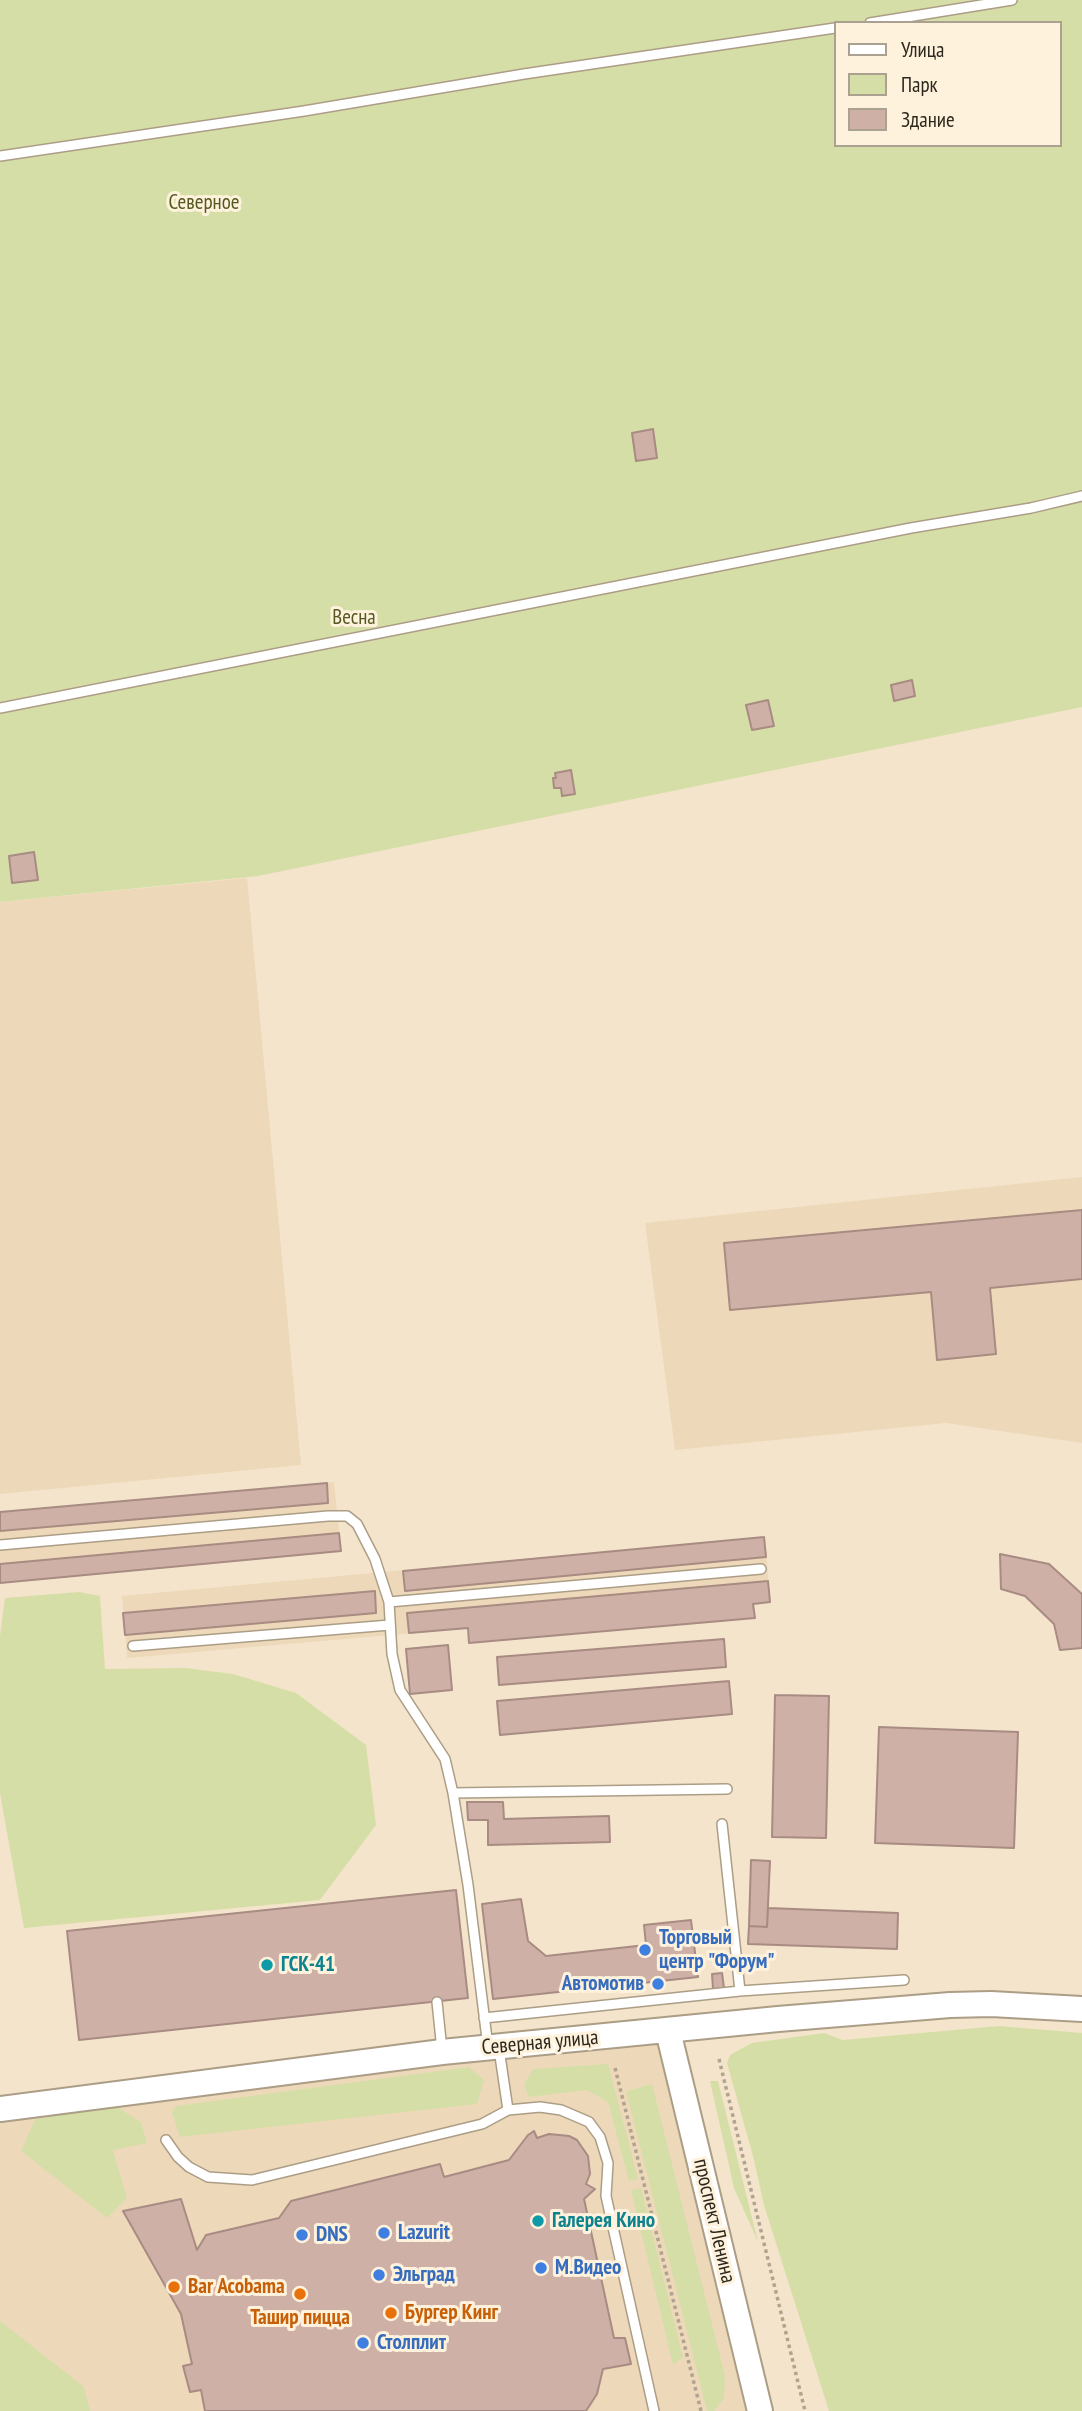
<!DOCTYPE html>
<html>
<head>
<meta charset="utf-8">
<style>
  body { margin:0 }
  #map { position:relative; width:1082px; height:2411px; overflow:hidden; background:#f4e4cb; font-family:"PT Sans Narrow",sans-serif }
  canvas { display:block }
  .legend { position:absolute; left:834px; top:21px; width:228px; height:126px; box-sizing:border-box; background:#fff2dd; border:2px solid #aba191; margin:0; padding:9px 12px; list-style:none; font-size:21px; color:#2d281e }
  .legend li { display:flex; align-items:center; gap:14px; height:35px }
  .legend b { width:35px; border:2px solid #aba191 }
</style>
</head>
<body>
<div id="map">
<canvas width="1082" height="2411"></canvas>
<ul class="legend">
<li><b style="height:9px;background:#fff"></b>Улица</li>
<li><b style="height:19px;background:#d6dea7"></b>Парк</li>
<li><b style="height:19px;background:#cfb0a7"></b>Здание</li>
</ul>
</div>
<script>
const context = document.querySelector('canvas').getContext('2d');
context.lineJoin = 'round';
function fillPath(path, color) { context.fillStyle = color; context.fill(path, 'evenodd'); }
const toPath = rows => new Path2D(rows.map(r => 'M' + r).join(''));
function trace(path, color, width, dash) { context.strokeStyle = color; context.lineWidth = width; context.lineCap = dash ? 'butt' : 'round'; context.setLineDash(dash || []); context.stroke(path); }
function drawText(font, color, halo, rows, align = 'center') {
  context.font = font + ' "PT Sans Narrow",sans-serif'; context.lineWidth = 6; context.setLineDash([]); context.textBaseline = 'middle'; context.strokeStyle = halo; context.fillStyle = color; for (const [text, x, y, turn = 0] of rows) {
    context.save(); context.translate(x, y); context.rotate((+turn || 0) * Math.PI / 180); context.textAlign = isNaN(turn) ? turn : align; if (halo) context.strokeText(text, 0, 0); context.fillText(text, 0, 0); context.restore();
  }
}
fillPath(toPath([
  [247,878,301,1465,0,1494,0,902],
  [1082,1177,1082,1443,946,1423,675,1450,645,1223],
  [334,1482,341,1551,0,1582,0,1513],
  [765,1537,770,1602,127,1658,122,1596],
  [668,2031,760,2411,0,2411,0,2109]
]), '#edd9b9');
fillPath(toPath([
  [0,0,1082,0,1082,707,258,876,0,902],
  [835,23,1059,23,1059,145,835,145],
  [79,1592,100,1596,105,1669,185,1668,233,1674,296,1693,366,1745,376,1825,320,1900,24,1928,0,1793,0,1636,5,1598],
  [999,2026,1082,2033,1082,2411,829,2411,764,2205,753,2156,727,2063,730,2055,752,2043,824,2033,843,2040],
  [608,2064,638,2179,629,2181,608,2102,587,2090,529,2097,524,2085,533,2069],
  [469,2067,484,2080,477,2104,180,2137,172,2112,176,2106],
  [710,2081,718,2081,758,2242,734,2188],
  [652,2084,725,2376,724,2398,714,2411,707,2411,626,2091],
  [109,2102,141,2122,147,2143,113,2150,127,2198,107,2218,21,2151,36,2117],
  [641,2188,683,2357,673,2365,631,2190],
  [0,2321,84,2387,90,2411,0,2411]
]), '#d6dea7');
const building = toPath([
  [653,429,657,458,636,461,632,433,653,429],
  [912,680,915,696,894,701,891,685,912,680],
  [768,700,774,726,752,730,746,705,768,700],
  [571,770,575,794,562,796,561,788,554,788,553,778,556,778,555,773,571,770],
  [34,852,38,880,12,883,9,856,34,852],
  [1082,1210,1082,1279,990,1288,996,1354,937,1360,931,1292,730,1310,724,1243,1082,1210],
  [327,1483,328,1503,0,1531,0,1512,327,1483],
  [339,1533,341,1551,0,1583,0,1564,339,1533],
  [764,1537,766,1557,405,1591,403,1571,764,1537],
  [1000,1554,1049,1564,1082,1594,1082,1648,1060,1650,1054,1624,1025,1596,1001,1589,1000,1554],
  [768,1581,770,1602,753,1604,755,1618,469,1643,468,1628,409,1633,407,1613,768,1581],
  [375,1591,376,1613,125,1635,123,1613,375,1591],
  [724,1639,726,1667,499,1685,497,1657,724,1639],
  [448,1645,452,1690,410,1694,406,1649,448,1645],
  [729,1681,732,1714,500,1735,497,1701,729,1681],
  [775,1695,829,1696,826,1838,772,1837,775,1695],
  [879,1727,1018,1732,1014,1848,875,1843,879,1727],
  [467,1802,503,1802,504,1819,609,1816,610,1842,488,1845,488,1820,468,1820,467,1802],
  [751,1860,770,1861,767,1927,749,1926,751,1860],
  [456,1890,468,1998,79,2040,67,1931,456,1890],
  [521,1899,528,1941,546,1956,646,1945,644,1925,691,1920,698,1977,493,1999,482,1904,521,1899],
  [768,1908,898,1913,897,1949,748,1944,749,1926,767,1927,768,1908],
  [722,1973,724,1988,713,1989,712,1974,722,1973],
  [534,2131,537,2138,549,2134,569,2136,577,2140,588,2156,590,2174,586,2184,595,2189,584,2199,614,2338,625,2338,631,2364,603,2369,597,2394,586,2411,205,2411,201,2390,190,2392,183,2366,192,2364,181,2314,123,2211,181,2199,197,2250,206,2235,279,2218,291,2201,440,2164,444,2177,509,2160,528,2135,534,2131]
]);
fillPath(building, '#cfb0a7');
trace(building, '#a88b82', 2);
const service = toPath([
  [870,23,1012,0],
  [0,156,304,111,524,74,835,28],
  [0,708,911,528,1031,508,1082,496],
  [0,1545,328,1516,347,1516,357,1524,375,1559,389,1602],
  [133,1646,390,1625],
  [453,1793,445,1759,400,1690,392,1654,389,1602,761,1569],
  [722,1824,740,1991],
  [437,2002,442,2050],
  [484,2018,740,1991,904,1980],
  [488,2047,468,1885,453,1793,727,1789],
  [508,2110,540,2107,561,2110,589,2122,600,2137,608,2163,606,2196,654,2411],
  [166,2140,178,2157,189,2167,208,2177,252,2180,482,2124,508,2110,499,2049]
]);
const secondary = toPath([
  [668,2031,760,2411],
  [0,2109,442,2052,778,2019,950,2005,991,2004,1082,2009]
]);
trace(service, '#ac9d86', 12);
trace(secondary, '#ac9d86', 28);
trace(toPath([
  [719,2059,805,2411],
  [615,2068,701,2411]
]), '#b0a390', 3.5, [3.5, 3.5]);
trace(service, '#fff', 9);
trace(secondary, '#fff', 24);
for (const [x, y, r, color] of [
  [645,1950,7,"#3f7fe0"],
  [267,1965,7,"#0f9aa8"],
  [658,1984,7,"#3f7fe0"],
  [538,2221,7,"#0f9aa8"],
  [384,2233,7,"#3f7fe0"],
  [302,2235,7,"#3f7fe0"],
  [541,2268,7,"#3f7fe0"],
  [379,2275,7,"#3f7fe0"],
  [174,2287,7,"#e8710a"],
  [300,2294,7,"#e8710a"],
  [391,2313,7,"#e8710a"],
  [363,2343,7,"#3f7fe0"]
]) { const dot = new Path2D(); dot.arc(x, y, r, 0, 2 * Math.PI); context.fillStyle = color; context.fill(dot); trace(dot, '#fff2dd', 2.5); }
drawText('21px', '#535920', '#fff2dd', [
  ["Северное",204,203],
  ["Весна",354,618]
]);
drawText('bold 21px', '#366cbe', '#fff2dd', [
  ["Торговый",659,1938],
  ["центр \"Форум\"",659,1962],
  ["Автомотив",644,1984,"right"],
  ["Lazurit",398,2233],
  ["DNS",316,2235],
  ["М.Видео",555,2268],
  ["Эльград",393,2275],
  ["Столплит",377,2343]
], 'left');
drawText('bold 21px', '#0d838f', '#fff2dd', [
  ["ГСК-41",281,1965],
  ["Галерея Кино",552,2221]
], 'left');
drawText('21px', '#2d281e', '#fff2dd', [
  ["Северная улица",540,2043,-5],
  ["проспект Ленина",714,2221,77]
]);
drawText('bold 21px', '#c56008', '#fff2dd', [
  ["Bar Acobama",188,2287],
  ["Бургер Кинг",405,2313],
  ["Ташир пицца",300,2318,"center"]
], 'left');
</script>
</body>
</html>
